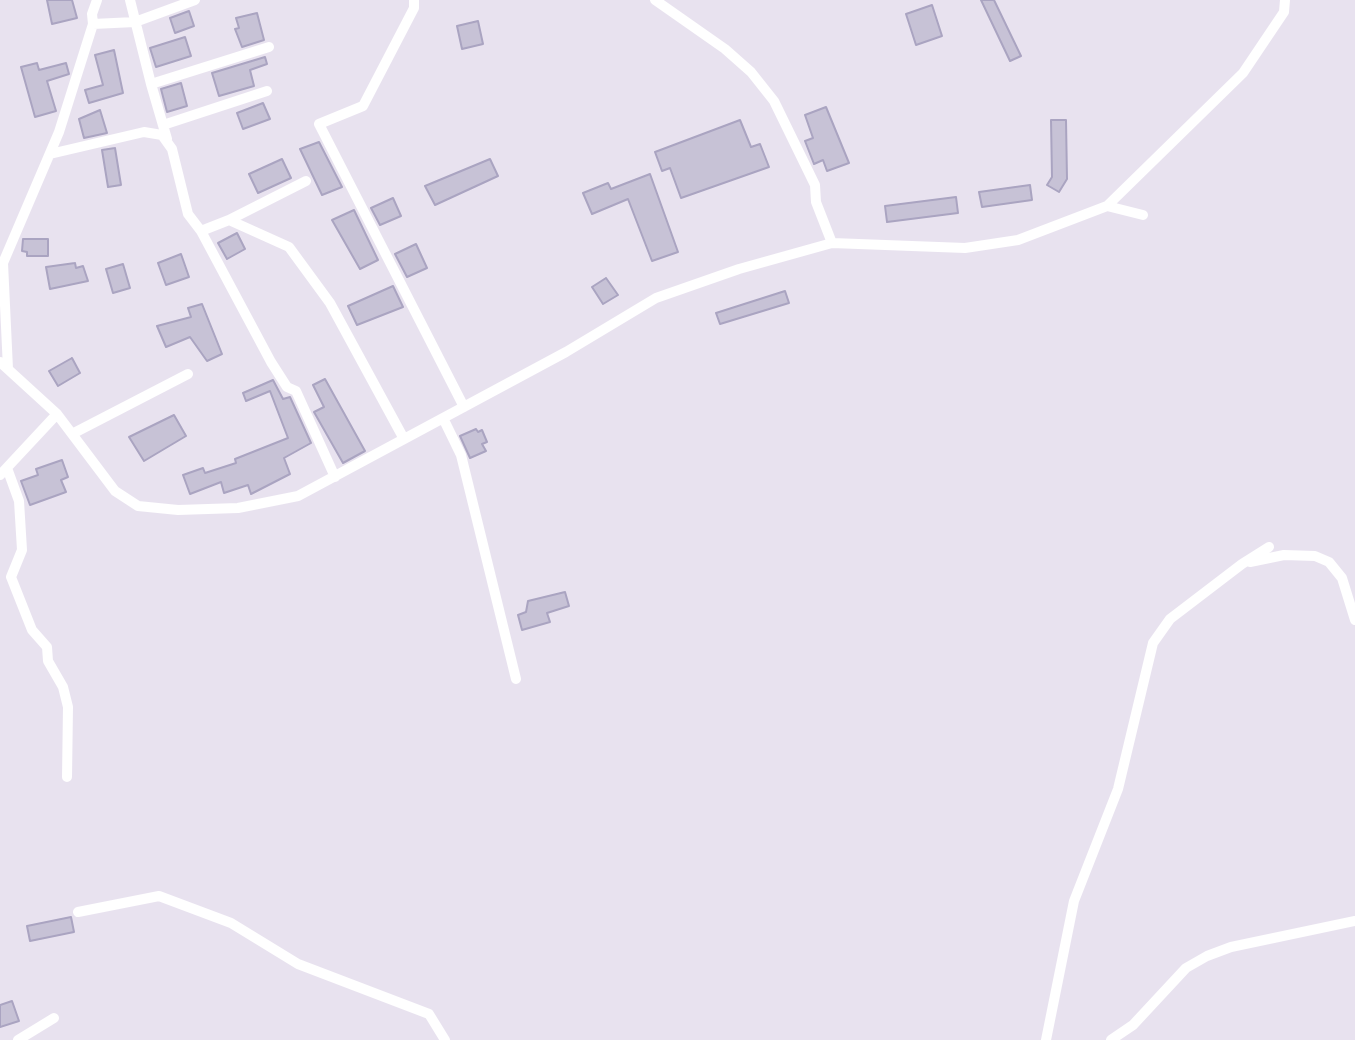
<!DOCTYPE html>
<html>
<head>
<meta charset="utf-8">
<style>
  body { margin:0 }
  canvas { display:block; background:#e8e2ef }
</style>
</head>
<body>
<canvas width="1355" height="1040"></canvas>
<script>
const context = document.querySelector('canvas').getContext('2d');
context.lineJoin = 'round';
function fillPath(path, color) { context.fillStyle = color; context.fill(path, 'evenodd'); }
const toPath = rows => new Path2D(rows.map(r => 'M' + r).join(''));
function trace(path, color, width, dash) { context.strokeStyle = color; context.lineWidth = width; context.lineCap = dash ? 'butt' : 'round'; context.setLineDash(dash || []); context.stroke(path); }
const building = toPath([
  [47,0,72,0,77,18,52,24,47,0],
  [981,0,994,0,1021,56,1010,61,981,0],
  [932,5,942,36,916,45,906,14,932,5],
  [189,11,194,26,175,33,170,18,189,11],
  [257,13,264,40,242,47,235,29,239,28,236,18,257,13],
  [478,21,483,44,462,49,457,26,478,21],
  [185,37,191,56,156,67,150,48,185,37],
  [114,50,123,93,89,103,85,90,103,85,95,55,114,50],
  [265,57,267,64,250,70,254,86,219,96,212,73,265,57],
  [37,63,39,70,66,63,69,74,47,81,56,111,35,117,21,67,37,63],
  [181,83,187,106,167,112,161,89,181,83],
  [263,103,270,119,243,129,237,113,263,103],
  [826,107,849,163,827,171,823,160,814,164,805,141,813,138,805,115,826,107],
  [100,110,107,133,84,138,79,119,100,110],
  [740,120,751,147,760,144,769,167,681,198,670,168,662,171,655,152,740,120],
  [1051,120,1066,120,1067,179,1059,192,1047,185,1052,177,1051,120],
  [319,142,342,187,322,195,300,149,319,142],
  [115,148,121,185,108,187,102,150,115,148],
  [282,159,291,178,258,193,249,174,282,159],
  [490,159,498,176,435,205,425,186,490,159],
  [650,174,678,252,652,261,628,199,592,214,583,193,608,183,611,189,650,174],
  [1030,185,1032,200,982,207,979,192,1030,185],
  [956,197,958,213,887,222,885,206,956,197],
  [393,198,401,216,380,225,371,208,393,198],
  [354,210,378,260,360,269,332,220,354,210],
  [237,233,245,249,227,259,218,243,237,233],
  [23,239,48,239,48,256,27,256,27,252,22,251,23,239],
  [416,244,427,268,407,277,395,254,416,244],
  [181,254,189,277,166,285,158,263,181,254],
  [75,263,76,268,83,266,88,281,50,289,46,267,75,263],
  [123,264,130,288,113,293,106,269,123,264],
  [606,278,618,295,603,304,592,287,606,278],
  [393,286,403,307,357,325,348,306,393,286],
  [785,291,789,303,720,324,716,313,785,291],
  [202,304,222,354,207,361,190,337,166,347,157,326,191,317,188,308,202,304],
  [72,358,80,373,58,386,49,371,72,358],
  [325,379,365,451,343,463,314,412,324,407,313,385,325,379],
  [273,380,283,399,290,397,311,443,284,458,290,474,251,494,248,485,224,493,221,482,190,494,183,475,203,468,205,473,236,463,235,459,288,438,270,391,246,401,243,393,273,380],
  [174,415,186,436,144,461,129,437,174,415],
  [476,429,478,432,482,430,487,442,482,444,486,451,470,458,460,436,476,429],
  [62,460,68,477,61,480,66,492,30,505,21,481,38,475,36,469,62,460],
  [565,592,569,606,547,613,550,622,522,630,518,615,526,612,528,601,565,592],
  [71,917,74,932,30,941,27,926,71,917],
  [12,1001,19,1021,0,1027,0,1005,12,1001]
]);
fillPath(building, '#c7c2d6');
trace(building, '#aaa4c1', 2);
trace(toPath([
  [130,0,151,84],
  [414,0,414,8,363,106,319,124,464,407],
  [655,0,725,49,751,72,774,101,815,185,816,202,832,243],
  [93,24,135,22,195,0],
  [163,125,267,91],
  [167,139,151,84,269,47],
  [50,154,144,132,162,135,172,149,188,214,201,231,229,220,289,247,330,303,404,439],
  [1107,206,1143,215],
  [229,220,306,181],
  [201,231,271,362,287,387,296,391,335,477],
  [0,362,57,414,115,491,138,506,178,510,238,508,298,496,566,352,656,298,739,269,832,243,965,248,1018,240,1107,206,1243,73,1284,12,1285,0],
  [8,369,3,263,59,132,93,24,92,14,97,0],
  [443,418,461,455,516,679],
  [72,434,188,374],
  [7,468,19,501,22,550,11,577,32,630,47,647,48,661,63,687,68,707,67,777],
  [0,475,57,414],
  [1250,562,1284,555,1315,556,1329,562,1342,578,1355,620],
  [78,912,159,896,231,923,298,964,429,1014,445,1040],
  [18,1040,54,1018],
  [1046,1040,1074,901,1118,789,1153,643,1170,619,1242,564,1269,547],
  [1111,1040,1133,1025,1186,968,1207,956,1231,947,1355,921]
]), '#fff', 10);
</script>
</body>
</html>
